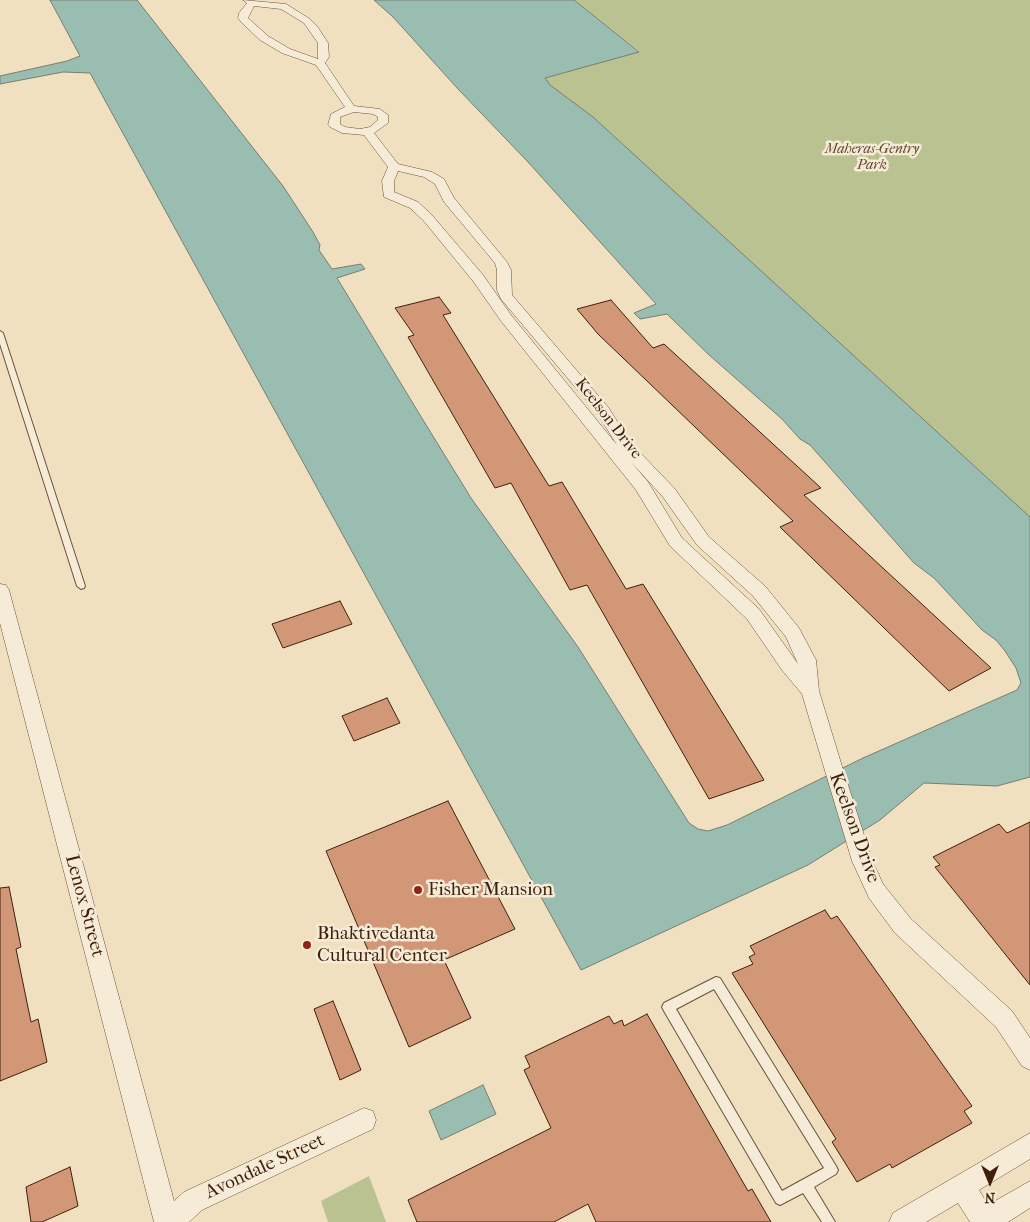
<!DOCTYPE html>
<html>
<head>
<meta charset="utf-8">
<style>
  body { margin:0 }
  #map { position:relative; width:1030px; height:1222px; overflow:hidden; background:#f0e0c0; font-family:"IM FELL French Canon",serif }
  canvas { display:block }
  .north { position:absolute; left:965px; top:1157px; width:50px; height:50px; -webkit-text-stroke:4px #f5ebd6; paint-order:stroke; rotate:180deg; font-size:14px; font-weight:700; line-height:20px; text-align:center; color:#40200d }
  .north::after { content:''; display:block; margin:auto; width:18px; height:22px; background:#40200d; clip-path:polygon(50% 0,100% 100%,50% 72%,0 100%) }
</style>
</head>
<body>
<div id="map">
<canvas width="1030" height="1222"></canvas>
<div class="north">N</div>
</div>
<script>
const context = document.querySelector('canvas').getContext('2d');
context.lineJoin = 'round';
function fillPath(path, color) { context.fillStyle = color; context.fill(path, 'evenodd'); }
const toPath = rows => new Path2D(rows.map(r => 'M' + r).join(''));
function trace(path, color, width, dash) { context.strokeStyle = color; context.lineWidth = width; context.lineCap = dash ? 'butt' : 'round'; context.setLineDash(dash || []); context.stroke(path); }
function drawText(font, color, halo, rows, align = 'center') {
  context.font = font + ' "IM FELL French Canon",serif'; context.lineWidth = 5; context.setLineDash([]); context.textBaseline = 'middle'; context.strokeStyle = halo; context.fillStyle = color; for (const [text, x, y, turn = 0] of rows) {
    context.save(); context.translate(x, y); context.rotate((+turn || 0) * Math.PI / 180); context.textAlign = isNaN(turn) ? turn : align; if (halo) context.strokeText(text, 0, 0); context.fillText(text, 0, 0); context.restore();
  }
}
fillPath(toPath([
  [574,0,1030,0,1030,517,593,117,550,85,544,78,639,51],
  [369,1176,386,1222,328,1222,321,1201]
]), '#bbc291');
const water = toPath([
  [50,0,137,0,283,186,313,232,320,245,319,250,332,269,361,264,365,269,337,278,420,415,471,498,578,647,689,823,698,829,708,831,727,825,863,758,1017,690,1021,683,1016,668,1005,651,996,640,982,630,934,578,914,563,810,445,800,439,782,419,708,354,667,314,640,319,634,313,656,304,528,162,458,89,393,17,374,0,574,0,639,52,545,78,550,85,593,117,1030,517,1030,777,997,786,924,783,880,820,808,865,581,970,90,73,63,72,0,84,0,76,67,61,80,56,50,0],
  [483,1085,496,1114,441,1140,429,1111,483,1085]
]);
fillPath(water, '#9abdb2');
trace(water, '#767e70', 1);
const building = toPath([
  [439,297,451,313,443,315,549,486,562,482,626,589,643,584,764,780,709,799,587,585,570,590,511,483,495,488,408,337,414,335,395,308,439,297],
  [611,300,653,348,664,344,821,488,804,495,991,668,949,691,780,527,793,521,598,334,577,309,611,300],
  [340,601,352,624,283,648,272,624,340,601],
  [387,698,400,723,354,741,342,716,387,698],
  [448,801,515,929,444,960,471,1018,409,1047,326,851,448,801],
  [1030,822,1030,985,935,867,940,865,933,857,999,824,1007,833,1030,822],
  [9,887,21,947,16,949,31,1022,38,1019,47,1062,0,1081,0,888,9,887],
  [825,910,831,919,837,916,972,1106,964,1111,972,1123,892,1168,890,1164,857,1182,832,1142,836,1139,732,973,753,964,749,957,755,954,750,946,825,910],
  [333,1001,361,1070,340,1080,314,1009,333,1001],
  [647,1014,748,1191,752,1189,771,1222,596,1222,588,1204,554,1222,417,1222,408,1200,551,1128,524,1070,530,1067,525,1056,609,1016,614,1024,622,1020,624,1026,647,1014],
  [70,1167,78,1206,42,1222,31,1222,26,1187,70,1167]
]);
fillPath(building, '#d29777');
trace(building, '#40200d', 1);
const service = toPath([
  [0,331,3,333,85,586,84,588,81,589,77,586,0,344,0,331],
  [716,977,720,978,836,1166,838,1170,836,1174,814,1187,835,1222,822,1222,803,1193,780,1205,776,1203,664,1011,662,1007,664,1003,716,977],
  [714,989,824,1168,782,1191,676,1009,714,989]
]);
const minor = toPath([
  [243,0,286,4,310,19,317,26,328,43,329,57,325,63,354,106,380,109,388,115,388,123,374,133,398,164,432,172,444,179,454,198,507,262,511,270,512,295,608,407,631,443,675,489,709,537,765,586,799,628,816,660,819,691,841,763,872,860,883,884,911,919,1012,1011,1030,1038,1030,1070,1022,1066,996,1027,895,933,869,898,852,861,802,694,782,670,747,619,670,546,636,490,501,321,473,281,423,220,410,208,384,197,382,181,388,167,364,135,342,133,330,127,328,125,331,114,345,107,316,65,282,53,260,40,242,23,238,18,239,13,247,3,243,0],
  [254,6,281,9,304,23,318,43,318,59,290,49,268,36,248,18,254,6],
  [354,112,373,114,378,117,378,120,370,127,360,129,345,127,340,124,340,117,354,112],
  [398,171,424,177,435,184,444,202,495,263,497,270,497,290,501,299,597,413,617,445,511,315,483,275,431,214,418,202,394,192,394,181,398,171],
  [631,462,663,497,697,545,753,596,786,637,798,664,759,609,682,538,648,482,631,462],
  [0,584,6,585,9,590,174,1201,184,1192,364,1108,373,1111,376,1120,373,1129,202,1210,189,1222,154,1222,0,623,0,584],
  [1030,1133,1030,1159,979,1190,988,1205,1030,1181,1030,1208,1008,1222,970,1222,958,1203,926,1222,889,1222,893,1213,1030,1133]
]);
trace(service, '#6c503a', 2);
trace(minor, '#6c503a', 1);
fillPath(service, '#f5ebd6');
fillPath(minor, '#f5ebd6');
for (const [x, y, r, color] of [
  [418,890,5,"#8f2418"],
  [307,945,5,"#8f2418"]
]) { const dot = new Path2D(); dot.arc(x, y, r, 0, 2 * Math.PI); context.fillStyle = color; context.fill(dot); trace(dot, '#f5ebd6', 2); }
drawText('italic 14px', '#5f482e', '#f5ebd6', [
  ["Maheras-Gentry",872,150],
  ["Park",872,166]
]);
drawText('16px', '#40200d', '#f5ebd6', [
  ["Keelson Drive",608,419,52]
]);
drawText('19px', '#40200d', '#f5ebd6', [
  ["Keelson Drive",854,828,70],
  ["Lenox Street",84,906,75],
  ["Avondale Street",265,1167,-25]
]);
drawText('19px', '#40200d', '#f5ebd6', [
  ["Fisher Mansion",428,890],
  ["Bhaktivedanta",317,934],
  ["Cultural Center",317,956]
], 'left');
</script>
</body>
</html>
